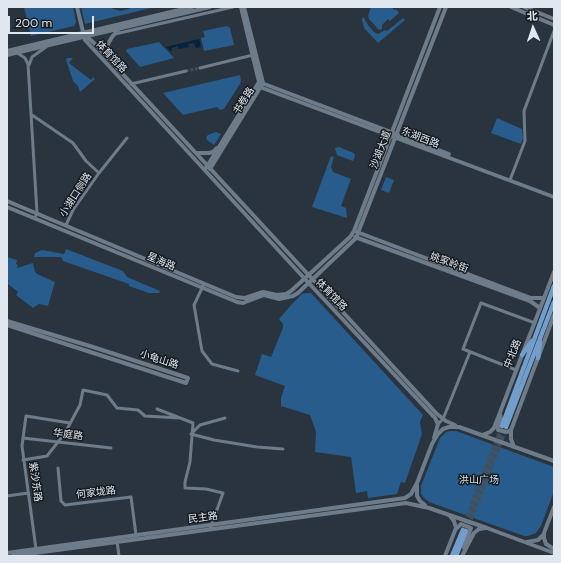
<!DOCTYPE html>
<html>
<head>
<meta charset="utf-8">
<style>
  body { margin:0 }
  #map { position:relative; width:561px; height:563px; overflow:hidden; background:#29343f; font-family:"DM Sans","Noto Sans SC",sans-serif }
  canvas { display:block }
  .frame { position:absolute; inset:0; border:8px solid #e0e7ee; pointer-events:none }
  .north { position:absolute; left:513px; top:8px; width:40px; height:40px; -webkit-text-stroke:3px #161b20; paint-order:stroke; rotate:357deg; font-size:11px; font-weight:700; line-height:16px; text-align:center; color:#e0e7ee }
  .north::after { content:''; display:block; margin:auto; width:14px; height:18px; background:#e0e7ee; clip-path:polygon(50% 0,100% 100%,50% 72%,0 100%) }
  .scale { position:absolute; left:8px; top:16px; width:86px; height:18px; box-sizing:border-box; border:2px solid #e0e7ee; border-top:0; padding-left:5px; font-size:12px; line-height:14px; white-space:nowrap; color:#e0e7ee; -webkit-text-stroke:3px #161b20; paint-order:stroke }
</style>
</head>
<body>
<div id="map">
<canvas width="561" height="563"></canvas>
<div class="frame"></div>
<div class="north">北</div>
<div class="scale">200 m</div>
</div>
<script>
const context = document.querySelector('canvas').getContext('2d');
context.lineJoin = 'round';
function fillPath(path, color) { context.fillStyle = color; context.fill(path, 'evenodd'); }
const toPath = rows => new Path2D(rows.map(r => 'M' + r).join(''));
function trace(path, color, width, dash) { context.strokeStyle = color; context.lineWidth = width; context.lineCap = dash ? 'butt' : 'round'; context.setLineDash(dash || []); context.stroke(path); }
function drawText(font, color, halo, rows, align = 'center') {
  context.font = font + ' "DM Sans","Noto Sans SC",sans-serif'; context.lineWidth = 3; context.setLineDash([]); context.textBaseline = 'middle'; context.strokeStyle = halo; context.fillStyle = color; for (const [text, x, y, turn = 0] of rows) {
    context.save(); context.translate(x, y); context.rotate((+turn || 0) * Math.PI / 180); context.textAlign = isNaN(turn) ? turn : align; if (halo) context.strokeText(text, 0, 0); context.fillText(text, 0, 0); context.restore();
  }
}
fillPath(toPath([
  [24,7,73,7,76,22,74,26,31,36],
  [81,7,108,7,120,11,128,9,133,7,155,7,85,24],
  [371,7,392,7,394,10,396,9,399,13,390,21,388,19,382,25,382,29,379,30,369,19,368,16],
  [363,17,364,18,368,25,375,33,378,34,385,30,387,31,403,18,405,20,378,43,364,28,362,20],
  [227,26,230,28,234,45,204,51,201,38,205,37,203,31],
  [159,42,174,58,140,67,126,51,127,49],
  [67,58,73,58,69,63,91,80,93,77,95,79,80,92,78,86,73,81,66,60],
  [240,75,241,82,224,109,220,110,217,107,183,115,163,93],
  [497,118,522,129,523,138,521,144,491,133],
  [216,132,221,134,214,145,207,140,206,137,208,135],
  [339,147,354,153,355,156,353,161,337,155,335,148],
  [331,156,334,157,331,167,333,172,351,179,341,206,346,208,347,218,312,207],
  [386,177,394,180,389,193,381,190],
  [66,249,123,271,127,277,160,291,159,293,149,293,129,286,129,284,63,261,62,258,60,257,34,257,35,253,42,250,64,254],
  [7,257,17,260,16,264,18,265,17,268,33,263,35,272,37,274,55,282,48,306,39,304,33,308,16,295,18,292,7,283,9,281,7,279],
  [306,293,311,293,423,415,420,422,422,434,405,483,401,482,397,494,368,498,367,491,356,493,351,457,315,452,316,432,310,415,281,406,281,398,285,386,255,375,262,354,271,357,283,328,283,324,279,319,292,304,302,294],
  [450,431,456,431,554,467,554,491,541,526,536,533,528,536,524,536,429,502,423,497,421,494,421,486,440,438,446,432]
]), '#275c8c');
fillPath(toPath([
  [199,39,201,47,196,48,194,43,188,44,189,47,178,49,178,46,172,48,172,51,170,51,166,47]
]), '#03233e');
trace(toPath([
  [186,71,200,68]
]), '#444f59', 3, [3, 1.5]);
trace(toPath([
  [463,529,502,427],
  [466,531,506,428]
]), '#444f59', 4.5, [4.5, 2]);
trace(toPath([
  [115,34,233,7],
  [16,52,25,58,28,64,37,213,35,218],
  [29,65,32,57,46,47],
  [200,68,253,55],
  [131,84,186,71],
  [32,115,73,143,86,161,99,173],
  [510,180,525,141,524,111,554,31],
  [66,225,73,210,99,173,127,138],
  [203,286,194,305,202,351,212,364,238,371],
  [516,370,463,349,481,303,535,323],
  [157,409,193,423,190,462,185,482,185,488,206,489,223,493,210,529],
  [225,418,200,425,191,434,214,440,257,447,283,449],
  [438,424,443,419,470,352],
  [23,438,111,448],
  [23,460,47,456,65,433,80,405,83,390,107,395,117,408,138,410,145,416,180,418],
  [58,468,61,501,65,505,131,497,136,535],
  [7,496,28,493],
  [117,541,119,556],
  [36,549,22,446,26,416,70,423]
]), '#6e7b88', 3);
trace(toPath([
  [77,7,85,40,304,278,435,418,438,424,434,438],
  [511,7,554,25],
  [524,7,554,19],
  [83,33,94,43,170,125,437,414,446,421,455,425],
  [7,51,192,7],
  [7,55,210,7],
  [110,58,107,50,108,44,112,37,120,28],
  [259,82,449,154],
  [257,86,554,197],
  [196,153,209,153,213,152,217,148],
  [206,168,259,82,241,7],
  [210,169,263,83,244,7],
  [7,201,236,297,245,298,263,292,277,295,286,294,291,291,350,237,354,231,440,7],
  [7,207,237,302,243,303,264,295,279,299,293,296,298,293,356,238,446,7],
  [357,232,531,298,544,298],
  [355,237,530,301,540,308],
  [7,321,93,347,188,378,186,383,7,325],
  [500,414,501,419,498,426,498,430,507,432,511,430],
  [482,435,490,432,494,428,554,272],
  [514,447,511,439,511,430,554,315],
  [417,485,417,496,420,501,425,505],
  [554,507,544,533,544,538,546,544,554,549],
  [456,529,461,524,471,528,464,547,465,551],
  [527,542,538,540,544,534],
  [7,553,405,498,411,494,417,483,432,444,438,434,443,429,449,427,459,427,554,461],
  [13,556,406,503,429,508,487,528,554,553],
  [445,556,456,528,454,521,450,516],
  [462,556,474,533,479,529,486,528]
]), '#6e7b88', 4);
trace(toPath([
  [522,355,532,341],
  [538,358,540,342],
  [502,426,554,286],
  [506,427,554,302],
  [452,556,463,530],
  [456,556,466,531]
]), '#729ecb', 4.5);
drawText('10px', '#e0e7ee', '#161b20', [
  ["体育馆路",111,57,47],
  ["书卷路",244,101,-58],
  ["东湖西路",420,138,21],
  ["沙湖大道",381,150,-69],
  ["小湖口侧路",76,195,-57],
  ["星海路",161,262,23],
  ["姚家岭街",449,263,20],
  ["体育馆路",331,295,46],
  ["中北路",513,354,-68],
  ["小龟山路",159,360,18],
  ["华庭路",68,435,7],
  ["紫沙东路",35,482,82],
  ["何家垅路",96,493,-7],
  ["民主路",203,518,-7]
]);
drawText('10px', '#d2e2f1', '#161b20', [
  ["洪山广场",479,480]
]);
</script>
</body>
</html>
